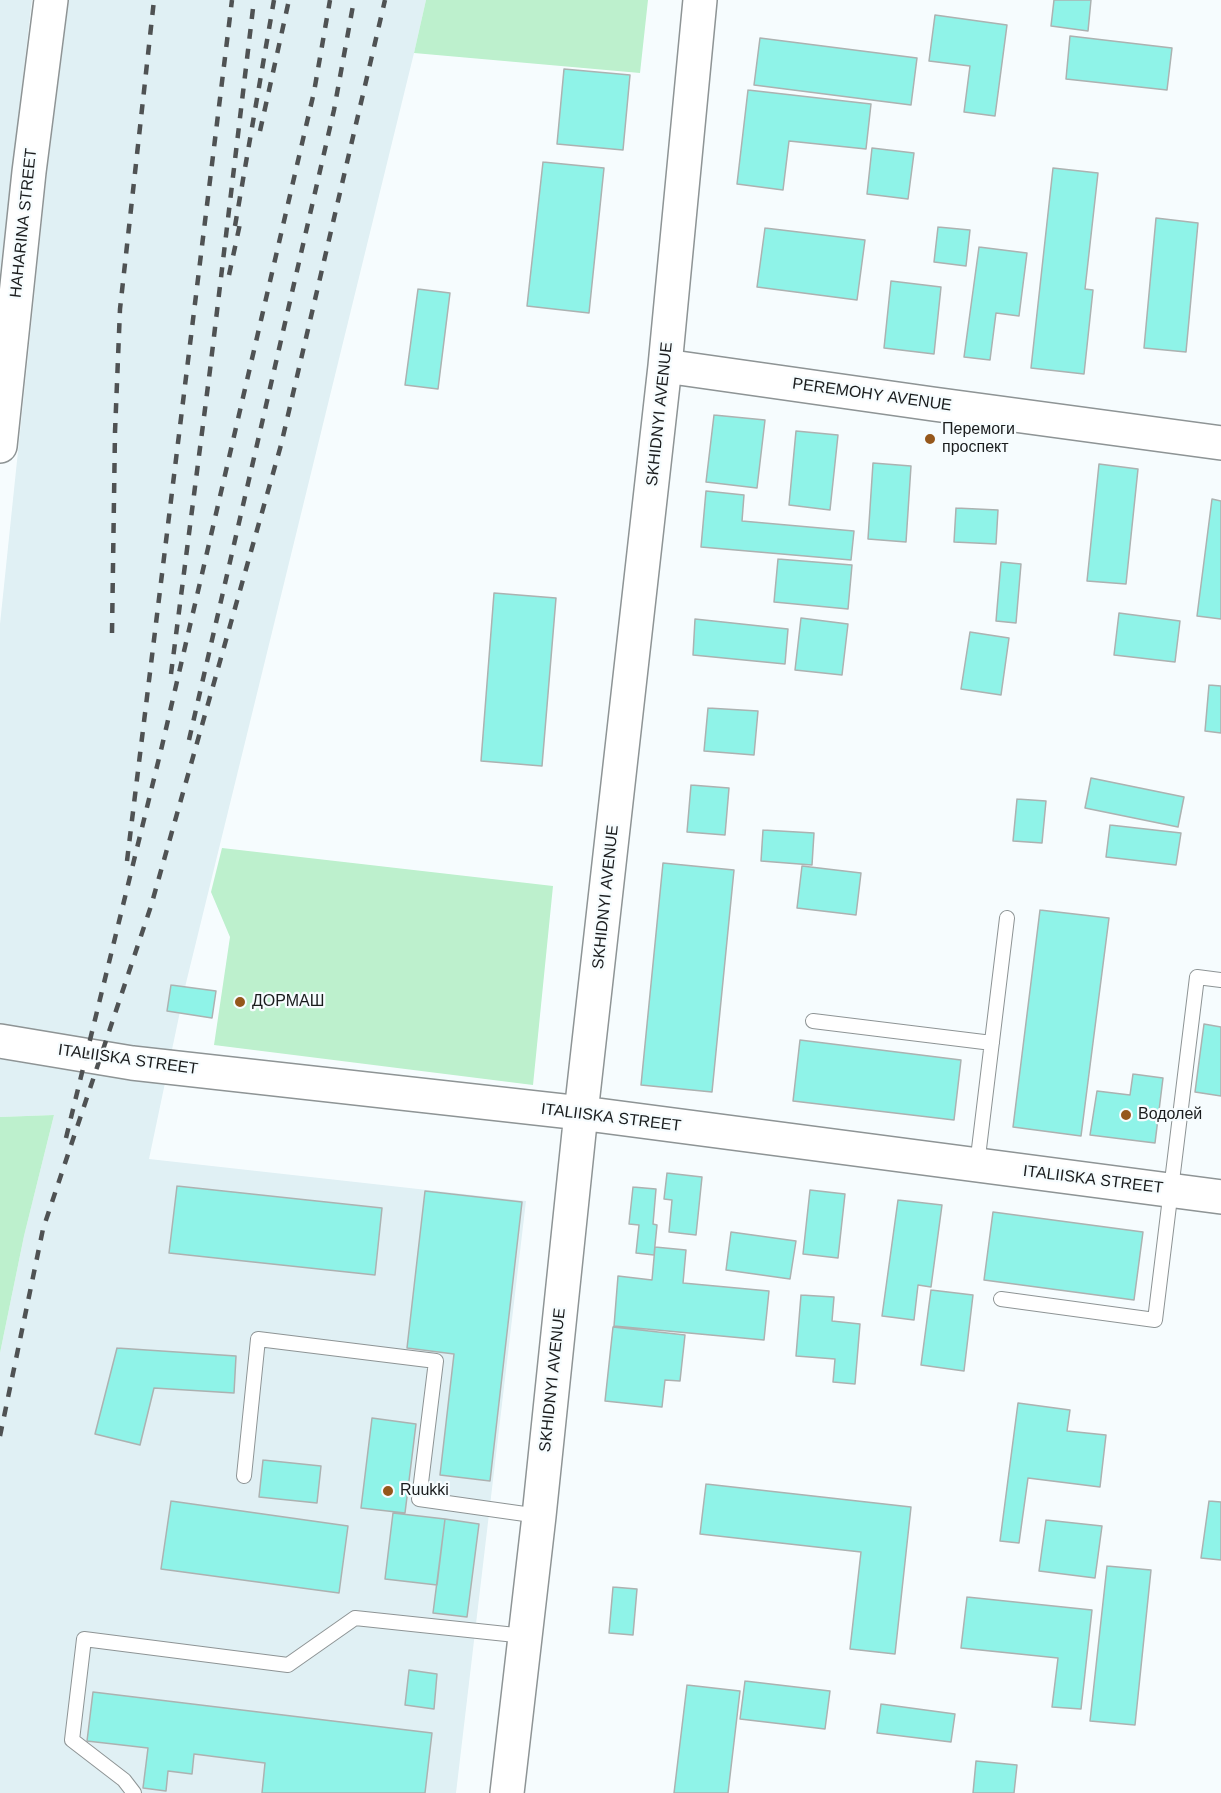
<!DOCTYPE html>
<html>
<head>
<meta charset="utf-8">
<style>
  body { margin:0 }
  canvas { display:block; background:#f6fcfe }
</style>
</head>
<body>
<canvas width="1221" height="1793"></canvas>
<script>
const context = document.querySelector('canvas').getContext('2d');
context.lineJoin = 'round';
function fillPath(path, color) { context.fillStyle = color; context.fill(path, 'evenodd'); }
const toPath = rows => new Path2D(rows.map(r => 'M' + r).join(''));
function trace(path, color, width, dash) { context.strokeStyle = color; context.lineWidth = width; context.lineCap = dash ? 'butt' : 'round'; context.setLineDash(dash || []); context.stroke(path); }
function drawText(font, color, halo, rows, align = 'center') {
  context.font = font + ' Helvetica,sans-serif'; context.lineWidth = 4.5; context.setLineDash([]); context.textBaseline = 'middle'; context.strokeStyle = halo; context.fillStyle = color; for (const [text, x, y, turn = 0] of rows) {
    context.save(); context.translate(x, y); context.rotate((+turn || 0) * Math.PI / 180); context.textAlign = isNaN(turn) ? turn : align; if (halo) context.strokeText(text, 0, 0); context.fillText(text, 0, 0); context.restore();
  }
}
fillPath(toPath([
  [0,0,32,0,0,273],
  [69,0,426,0,414,53,186,983,149,1159,526,1201,456,1793,0,1793,0,1353,24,1236,54,1115,0,1117,0,624,47,173]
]), '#e0f0f4');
fillPath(toPath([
  [426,0,648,0,640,73,414,53],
  [222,848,553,886,533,1085,214,1045,230,937,211,892],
  [54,1115,24,1236,0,1353,0,1117]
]), '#bdf0cd');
const building = toPath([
  [1054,0,1091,0,1088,31,1051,26,1054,0],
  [935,15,1007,25,995,116,964,112,970,66,929,61,935,15],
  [1070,36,1172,48,1167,90,1066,79,1070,36],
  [760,38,917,58,911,105,754,85,760,38],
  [564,69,630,75,623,150,557,144,564,69],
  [748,90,871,104,866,149,789,141,783,190,737,184,748,90],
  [872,148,914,153,908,199,867,194,872,148],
  [543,162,604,168,589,313,527,306,543,162],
  [1053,168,1098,173,1085,289,1093,290,1084,374,1031,368,1053,168],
  [1156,218,1198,223,1186,352,1144,348,1156,218],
  [938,227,970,230,966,266,934,262,938,227],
  [765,228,865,240,857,300,757,287,765,228],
  [979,247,1027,253,1019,316,996,313,990,360,964,357,979,247],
  [891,281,941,287,934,354,884,348,891,281],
  [418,289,450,293,438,389,405,385,418,289],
  [714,415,765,420,757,488,706,482,714,415],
  [796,431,838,435,830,510,789,505,796,431],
  [873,463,911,466,906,542,868,539,873,463],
  [1099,464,1138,469,1126,584,1087,581,1099,464],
  [706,491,744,495,742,521,854,531,851,560,701,547,706,491],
  [1212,499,1221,501,1221,619,1197,616,1212,499],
  [956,508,998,510,996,544,954,542,956,508],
  [778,559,852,565,848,609,774,602,778,559],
  [1001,562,1021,564,1016,623,996,621,1001,562],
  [494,593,556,598,542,766,481,761,494,593],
  [1119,613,1180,621,1175,662,1114,655,1119,613],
  [801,618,848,624,842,675,795,670,801,618],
  [695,619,788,629,785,664,693,655,695,619],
  [970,632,1009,638,1001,695,961,689,970,632],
  [1209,685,1221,686,1221,733,1205,731,1209,685],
  [708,708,758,711,754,755,704,751,708,708],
  [1091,778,1184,797,1178,827,1085,808,1091,778],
  [691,785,729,788,725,835,687,832,691,785],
  [1017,799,1046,801,1042,843,1013,841,1017,799],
  [1110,825,1181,833,1176,865,1106,857,1110,825],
  [763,830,814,833,812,865,761,861,763,830],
  [663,863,734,870,712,1092,641,1085,663,863],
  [802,866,861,873,856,915,797,908,802,866],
  [1040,910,1109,918,1081,1136,1013,1127,1040,910],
  [171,985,216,991,212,1018,167,1011,171,985],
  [1204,1024,1221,1027,1221,1096,1195,1092,1204,1024],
  [800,1040,961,1060,954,1120,793,1101,800,1040],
  [1133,1074,1163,1078,1155,1143,1090,1135,1097,1091,1130,1095,1133,1074],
  [667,1173,702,1177,696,1235,669,1232,672,1200,664,1199,667,1173],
  [177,1186,382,1208,375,1275,169,1253,177,1186],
  [633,1187,656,1189,653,1224,657,1225,654,1255,636,1253,639,1225,629,1224,633,1187],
  [810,1190,845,1194,838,1258,803,1254,810,1190],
  [425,1191,522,1202,490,1481,440,1475,454,1354,407,1348,425,1191],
  [898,1200,942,1205,931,1287,918,1285,914,1320,882,1316,898,1200],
  [993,1212,1143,1232,1134,1300,984,1280,993,1212],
  [731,1232,796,1241,790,1279,726,1270,731,1232],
  [655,1247,686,1250,683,1283,769,1291,764,1340,614,1326,618,1276,652,1280,655,1247],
  [931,1290,973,1295,964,1371,921,1365,931,1290],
  [801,1295,834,1297,832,1321,860,1324,855,1384,833,1382,835,1359,796,1356,801,1295],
  [613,1327,685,1335,680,1381,665,1380,662,1407,605,1401,613,1327],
  [117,1348,236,1356,234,1393,154,1388,140,1445,95,1434,117,1348],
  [1018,1403,1070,1410,1067,1431,1106,1435,1100,1487,1028,1478,1019,1543,1000,1541,1018,1403],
  [372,1418,416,1424,405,1513,361,1508,372,1418],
  [263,1460,321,1466,317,1503,259,1497,263,1460],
  [706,1484,911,1507,895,1654,850,1649,861,1552,700,1534,706,1484],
  [171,1501,348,1526,339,1593,161,1569,171,1501],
  [1209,1501,1221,1502,1221,1560,1201,1558,1209,1501],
  [393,1513,445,1519,437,1585,385,1579,393,1513],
  [445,1519,479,1524,467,1617,433,1613,445,1519],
  [1046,1520,1102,1526,1095,1578,1039,1571,1046,1520],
  [1107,1566,1151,1570,1135,1725,1090,1721,1107,1566],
  [613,1587,637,1589,633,1635,609,1633,613,1587],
  [967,1597,1092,1610,1081,1709,1052,1707,1058,1658,961,1648,967,1597],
  [409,1670,437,1674,434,1709,405,1705,409,1670],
  [745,1681,830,1691,825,1729,740,1719,745,1681],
  [687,1685,740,1691,728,1793,674,1793,687,1685],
  [93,1692,432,1733,425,1793,262,1793,265,1763,194,1754,192,1774,168,1771,166,1791,143,1788,148,1748,87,1741,93,1692],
  [881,1704,955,1714,951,1742,877,1733,881,1704],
  [976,1761,1017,1765,1014,1793,973,1793,976,1761]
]);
fillPath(building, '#8ff3e8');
trace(building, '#acb2b1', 1.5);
const lane = toPath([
  [813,1021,992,1043],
  [977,1165,1007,918],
  [1001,1299,1155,1320,1197,977,1221,980],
  [244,1476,258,1339,436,1361,419,1499,539,1516],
  [134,1793,124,1780,72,1740,84,1639,288,1665,355,1618,525,1636]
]);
const secondary = toPath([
  [665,366,933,404,1221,443],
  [0,446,29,172,51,0],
  [0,1041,132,1063,581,1113,1221,1197],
  [507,1793,539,1516,581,1113,665,366,700,0]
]);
trace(lane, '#8e9495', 16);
trace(secondary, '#8e9495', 36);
trace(lane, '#fff', 14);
trace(secondary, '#fff', 33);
trace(toPath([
  [260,131,289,0],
  [235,226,274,0],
  [229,275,241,219],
  [112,633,115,432,120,309,154,0],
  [171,674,210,370,254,0],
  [189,740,334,110,354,0],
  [127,861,232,0],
  [66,1138,162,746,314,92,330,0],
  [0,1436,43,1229,151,906,281,445,385,0]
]), '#4f5253', 4.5, [10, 10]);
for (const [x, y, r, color] of [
  [930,439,6,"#95571b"],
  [240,1002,6,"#95571b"],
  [1126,1115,6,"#95571b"],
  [388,1491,6,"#95571b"]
]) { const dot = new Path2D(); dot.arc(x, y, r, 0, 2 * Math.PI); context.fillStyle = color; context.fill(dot); trace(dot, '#f6fcfe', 2); }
drawText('16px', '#1a1c1d', '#f6fcfe', [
  ["HAHARINA STREET",24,223,-84],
  ["PEREMOHY AVENUE",872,395,8],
  ["SKHIDNYI AVENUE",660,414,-84],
  ["SKHIDNYI AVENUE",606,897,-84],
  ["ITALIISKA STREET",128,1060,8],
  ["ITALIISKA STREET",611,1118,7],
  ["ITALIISKA STREET",1093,1180,7],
  ["SKHIDNYI AVENUE",553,1380,-84]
]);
drawText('16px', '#1a1c1d', '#f6fcfe', [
  ["Перемоги",942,430],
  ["проспект",942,448],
  ["ДОРМАШ",252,1002],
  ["Водолей",1138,1115],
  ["Ruukki",400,1491]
], 'left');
</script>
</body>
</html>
